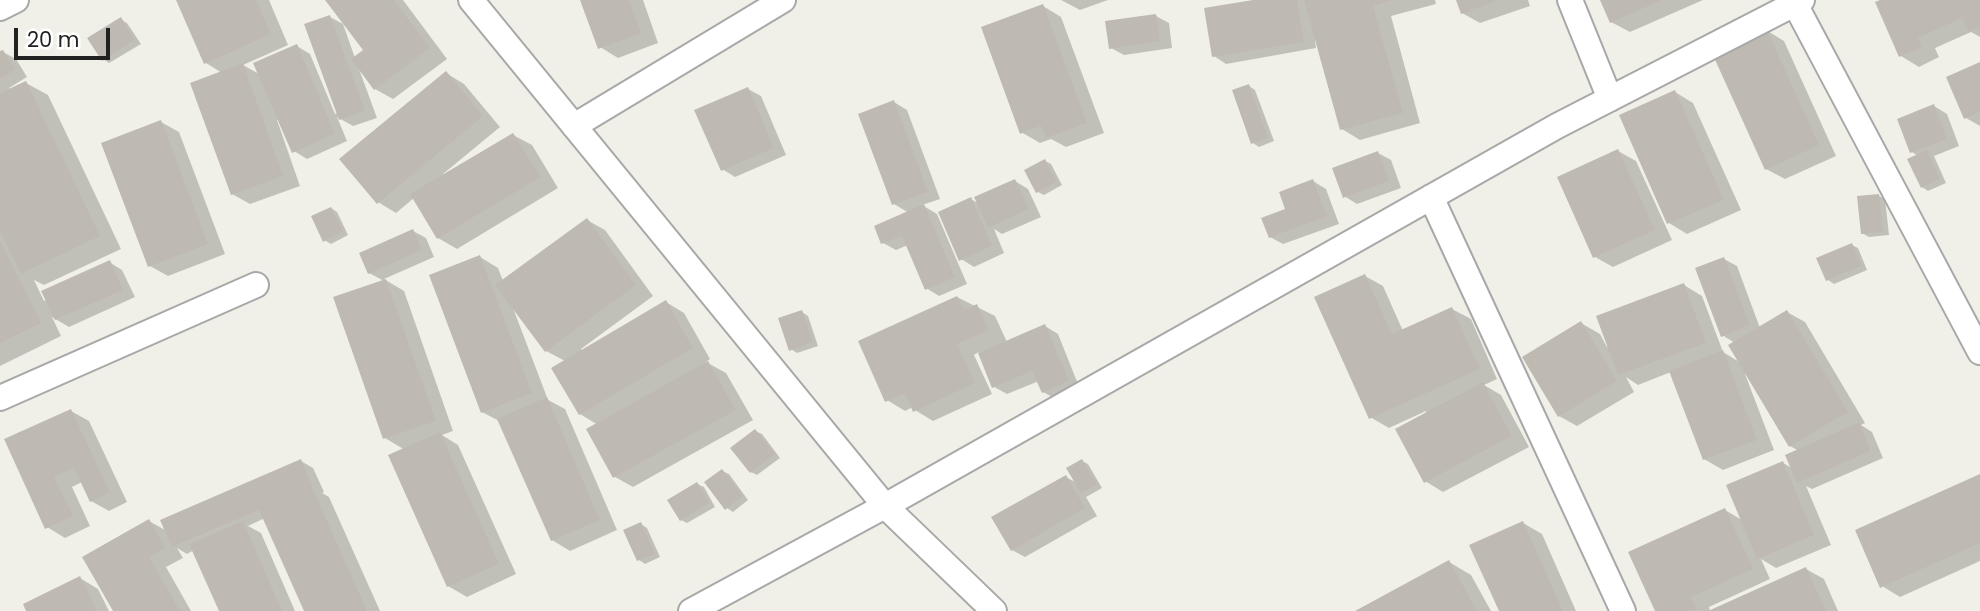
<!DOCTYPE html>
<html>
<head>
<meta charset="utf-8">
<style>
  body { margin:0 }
  #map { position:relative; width:1980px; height:611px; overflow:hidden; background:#f1f0e8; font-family:Poppins,sans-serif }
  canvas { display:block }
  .scale { position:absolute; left:14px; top:28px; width:96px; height:32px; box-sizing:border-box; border:4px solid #212121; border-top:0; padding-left:9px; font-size:21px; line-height:24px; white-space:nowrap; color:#212121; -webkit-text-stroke:5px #fff; paint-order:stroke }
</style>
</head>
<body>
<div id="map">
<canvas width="1980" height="611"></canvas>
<div class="scale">20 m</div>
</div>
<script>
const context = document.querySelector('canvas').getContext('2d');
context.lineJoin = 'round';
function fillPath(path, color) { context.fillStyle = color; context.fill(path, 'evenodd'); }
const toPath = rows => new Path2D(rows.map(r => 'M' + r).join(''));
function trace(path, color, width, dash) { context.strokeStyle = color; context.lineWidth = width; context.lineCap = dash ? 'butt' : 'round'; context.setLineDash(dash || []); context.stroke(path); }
fillPath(toPath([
  [178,0,269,0,288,45,243,65,261,75,297,46,310,54,335,114,338,113,330,17,343,24,355,58,365,50,328,0,403,0,447,59,393,99,375,89,359,69,377,118,353,126,337,117,347,141,307,159,294,151,279,118,277,120,300,186,250,204,232,194,222,73,206,63],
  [582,0,643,0,658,43,618,58,600,47],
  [1061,0,1108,0,1080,10],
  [1263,0,1435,0,1436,4,1391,16,1420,123,1360,140,1342,129,1317,40,1315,41,1316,48,1226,64,1214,56],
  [1457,0,1528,0,1530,6,1480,23,1462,13],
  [1602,0,1703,0,1630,32,1611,22],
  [1885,0,1980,0,1980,37,1971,32,1935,48,1939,57,1919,67,1901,56],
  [1043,6,1061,17,1104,133,1066,147,1051,139,1040,143,1021,132],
  [1156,16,1169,23,1172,48,1124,55,1111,48],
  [121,20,127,23,141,44,109,63,103,59],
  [1766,30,1784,41,1836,156,1785,179,1766,169],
  [3,52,16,59,27,77,9,88,11,90,26,83,48,95,121,249,44,285,34,280,44,301,109,262,122,270,135,297,69,327,52,317,61,336,0,366,0,53],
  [1980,64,1980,126,1966,118],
  [446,73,464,84,500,127,443,174,444,176,513,135,532,145,558,188,457,249,438,238,414,198,396,213,378,202],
  [1249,86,1255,90,1274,141,1259,147,1253,143],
  [748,89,761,96,786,155,735,177,722,169],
  [1675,92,1693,103,1741,210,1687,234,1669,223,1621,116],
  [894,102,907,110,940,199,922,205,937,214,967,284,939,296,926,288,908,245,896,250,883,243,909,213,894,204],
  [1934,106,1947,114,1959,146,1934,156,1946,183,1928,191,1922,187,1918,156,1912,152],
  [161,122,179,132,225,254,168,276,150,266],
  [1618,151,1636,161,1672,240,1613,267,1595,257],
  [1378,153,1391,160,1401,188,1357,204,1344,196],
  [1045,161,1051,164,1062,185,1044,195,1038,192],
  [1015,181,1028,189,1041,217,1002,234,994,229,1004,253,974,267,961,259,971,199,979,204],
  [1313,181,1326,189,1339,224,1283,244,1270,237,1288,210],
  [1879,196,1885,199,1889,235,1869,237,1862,233],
  [331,208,337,212,348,235,331,244,324,240],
  [587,220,605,230,653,296,581,349,583,351,666,302,684,313,710,359,706,362,726,373,753,420,633,487,615,477,598,425,580,414,565,361,546,351,513,308,548,400,565,409,617,530,570,551,552,540,501,422,482,412,480,257,498,268,503,281],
  [413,231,426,238,434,257,384,279,404,291,453,431,442,435,458,445,516,574,467,597,448,586,405,450,385,438,384,281,369,273],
  [1852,245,1858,248,1867,270,1834,284,1828,280],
  [1724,259,1737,266,1760,328,1787,312,1805,322,1865,423,1861,425,1872,432,1883,458,1812,489,1806,486,1831,545,1776,568,1761,559,1770,579,1709,607,1710,611,1657,611,1725,510,1742,520,1783,463,1794,469,1799,451,1790,446,1747,373,1745,374,1774,450,1723,470,1704,459,1671,372,1638,385,1626,377,1634,392,1577,426,1559,416,1581,323,1600,334,1607,347,1684,285,1702,296,1723,352,1741,363,1735,343,1722,335],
  [1365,276,1383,286,1403,331,1452,309,1471,319,1497,379,1484,385,1501,395,1529,447,1443,492,1425,481,1426,411,1389,428,1370,417],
  [957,297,995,316,1007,342,1045,326,1058,334,1080,389,1056,399,1043,392,1039,381,1007,394,994,387,979,352,974,355,992,394,933,421,915,410,913,407,905,411,887,400],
  [802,312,808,316,818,346,797,353,791,349],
  [71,411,89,421,127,502,109,511,91,501,82,482,72,487,90,526,65,538,47,527,6,440],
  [755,431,762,434,780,458,757,475,751,472],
  [301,461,313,468,324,492,322,493,329,497,380,611,306,611,265,518,248,526,261,533,295,611,221,611,194,550,187,554,177,548,183,558,166,567,191,611,115,611,149,521,167,531],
  [1082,461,1088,464,1102,488,1086,497,1097,516,1025,557,1012,550,1066,477,1077,483],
  [722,471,729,474,748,500,733,512,727,508],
  [1980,477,1980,561,1900,597,1882,586],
  [697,484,704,487,715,507,687,523,681,520],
  [1523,523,1542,534,1576,611,1501,611],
  [641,524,647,528,660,557,645,564,639,560],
  [1449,562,1471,575,1491,611,1359,611],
  [1806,569,1824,579,1838,611,1712,611],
  [80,578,98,589,109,611,28,611]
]), '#0003');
fillPath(toPath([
  [176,0,256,0,271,34,204,64],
  [325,0,394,0,430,48,374,90,351,59,363,50],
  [580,0,629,0,641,33,598,49],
  [1253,0,1297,0,1304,42,1212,57,1204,8],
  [1304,0,1392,0,1373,6,1403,113,1340,130],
  [1456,0,1499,0,1461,14],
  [1600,0,1662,0,1610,23],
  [1880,0,1980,0,1980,27,1969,32,1962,18,1918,38,1922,47,1899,57,1875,2],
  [1043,4,1087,123,1046,138,1041,126,1020,134,981,27],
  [1156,14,1160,41,1109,49,1105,21],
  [330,15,365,111,339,120,304,24],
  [121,17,135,40,102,61,87,38],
  [1766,28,1819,145,1765,170,1712,53],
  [297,44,335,134,292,153,253,63],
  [3,50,15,70,0,79,0,51],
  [1980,62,1980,112,1964,119,1946,77],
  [243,63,283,176,231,195,190,83],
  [446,71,483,116,377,204,339,159],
  [26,81,100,236,21,274,0,231,0,93],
  [1249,84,1268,138,1251,144,1232,90],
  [748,87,774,148,721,171,694,110],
  [1675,90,1724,200,1667,224,1619,115],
  [894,100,928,192,892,205,858,114],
  [1934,104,1947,139,1910,153,1897,119],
  [161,120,208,244,148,267,101,143],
  [513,133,541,177,437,239,410,194],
  [1618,149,1655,230,1593,258,1557,177],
  [1927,150,1940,179,1921,188,1907,159],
  [1378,151,1389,181,1343,198,1332,168],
  [1045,159,1057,182,1036,193,1024,170],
  [1015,179,1029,209,988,228,974,197],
  [1313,179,1327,216,1269,238,1261,218,1285,209,1279,192],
  [1879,194,1883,232,1861,234,1857,196],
  [971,197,992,246,959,261,938,212],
  [924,204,955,277,925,290,902,236,881,244,874,226],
  [331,207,343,231,323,242,311,216],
  [587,218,636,285,545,352,495,285],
  [413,229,422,250,368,274,359,253],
  [0,241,41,323,0,343],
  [1852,243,1862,266,1826,281,1816,258],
  [480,255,532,393,481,413,429,275],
  [1724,257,1750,325,1721,337,1695,268],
  [110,260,123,290,55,320,41,291],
  [1365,274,1392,334,1452,307,1480,369,1369,419,1314,297],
  [386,279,436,421,383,439,333,297],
  [1684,283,1706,343,1618,375,1596,316],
  [957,296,964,310,977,304,989,330,957,344,975,383,913,412,905,393,885,402,858,341],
  [666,300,693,348,579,415,551,368],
  [802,310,813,342,789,351,778,318],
  [1787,310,1848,412,1789,447,1728,345],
  [1581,321,1617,381,1558,417,1522,357],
  [1045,324,1069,381,1042,393,1032,371,992,388,978,353],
  [1723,350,1757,440,1703,460,1669,371],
  [708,361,736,410,613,478,586,429],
  [1483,382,1512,436,1424,483,1395,429],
  [547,397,600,520,551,541,497,419],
  [71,409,110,492,90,502,74,468,54,477,73,516,45,529,4,439],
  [1859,422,1871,451,1797,483,1785,455],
  [755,429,775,454,750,473,730,448],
  [440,432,499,564,447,587,388,455],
  [301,459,312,487,367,611,304,611,259,510,172,547,160,520],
  [1082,459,1097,484,1081,493,1066,468],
  [1783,461,1814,535,1757,559,1726,485],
  [722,469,743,496,725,510,704,482],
  [1980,474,1980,543,1880,588,1855,530],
  [1066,475,1085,508,1011,551,991,517],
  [697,482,710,503,680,521,667,500],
  [1725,508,1753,569,1691,597,1697,609,1692,611,1655,611,1628,552],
  [149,519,165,548,149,557,180,611,113,611,82,557],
  [243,521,282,611,219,611,189,544],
  [1523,521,1563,611,1499,611,1469,545],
  [641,522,655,554,637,561,623,530],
  [1449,560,1477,611,1355,611],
  [1806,567,1826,611,1708,611],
  [80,576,97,611,26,611,23,604]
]), '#beb9b1');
const street = toPath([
  [471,0,885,506,1557,126,1802,0],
  [1570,0,1610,99],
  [1795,4,1980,352],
  [0,8,16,0],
  [574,126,783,0],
  [1431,197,1623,611],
  [0,398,256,285],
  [691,611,885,506,994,611]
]);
trace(street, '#a8a8a8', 28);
trace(street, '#fff', 24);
</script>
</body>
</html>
